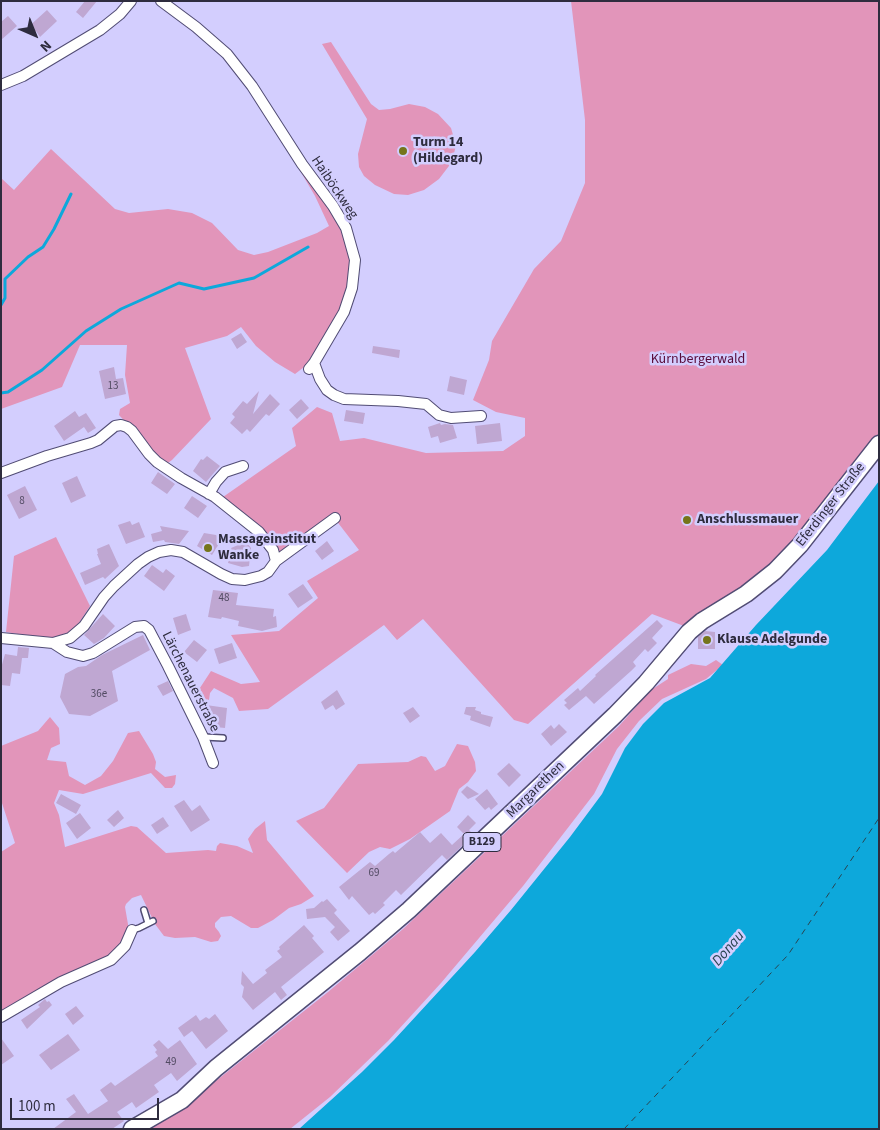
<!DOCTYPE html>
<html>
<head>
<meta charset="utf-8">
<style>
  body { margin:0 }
  #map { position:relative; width:880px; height:1130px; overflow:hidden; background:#d3cefe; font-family:"Source Sans 3",sans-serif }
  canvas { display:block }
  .frame { position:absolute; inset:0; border:2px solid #2e2c3e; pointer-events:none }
  .north { position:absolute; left:10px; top:10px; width:50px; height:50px; -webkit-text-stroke:4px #d3cefe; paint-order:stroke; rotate:136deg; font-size:14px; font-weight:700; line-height:20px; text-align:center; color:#2e2c3e }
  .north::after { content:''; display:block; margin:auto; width:18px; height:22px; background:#2e2c3e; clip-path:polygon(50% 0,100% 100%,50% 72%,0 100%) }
  .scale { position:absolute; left:10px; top:1098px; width:149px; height:22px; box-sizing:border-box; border:2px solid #2e2c3e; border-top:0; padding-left:6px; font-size:15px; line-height:18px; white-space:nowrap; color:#2e2c3e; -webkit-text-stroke:4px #d3cefe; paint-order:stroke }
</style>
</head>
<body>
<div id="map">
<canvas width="880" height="1130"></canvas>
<div class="frame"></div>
<div class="north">N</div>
<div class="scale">100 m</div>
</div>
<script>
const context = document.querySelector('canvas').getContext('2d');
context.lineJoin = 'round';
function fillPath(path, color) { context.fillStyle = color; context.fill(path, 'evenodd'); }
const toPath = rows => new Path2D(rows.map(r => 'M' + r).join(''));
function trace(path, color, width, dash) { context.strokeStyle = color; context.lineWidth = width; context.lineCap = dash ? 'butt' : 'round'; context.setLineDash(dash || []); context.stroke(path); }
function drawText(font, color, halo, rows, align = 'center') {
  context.font = font + ' "Source Sans 3",sans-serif'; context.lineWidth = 5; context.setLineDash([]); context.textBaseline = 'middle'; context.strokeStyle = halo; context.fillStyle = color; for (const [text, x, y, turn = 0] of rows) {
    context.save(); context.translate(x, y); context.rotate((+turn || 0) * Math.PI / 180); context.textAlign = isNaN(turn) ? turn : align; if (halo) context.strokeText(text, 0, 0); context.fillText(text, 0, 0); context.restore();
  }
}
fillPath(toPath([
  [571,1,879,1,879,433,875,440,782,554,750,583,684,626,652,614,528,724,514,720,423,619,397,640,384,625,268,709,239,711,233,698,214,688,210,693,209,700,194,697,211,671,241,684,260,682,231,635,279,631,318,598,307,581,359,550,332,515,281,553,264,531,223,497,296,446,292,428,317,407,332,413,340,441,364,438,426,453,503,451,525,436,525,418,496,412,473,400,489,360,492,341,534,269,561,241,585,183,585,120],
  [331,42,371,104,379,110,390,109,409,104,425,107,438,114,451,128,456,145,452,162,439,179,424,190,408,195,394,194,375,185,364,176,359,167,358,154,367,119,322,44],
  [275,128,337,217,351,258,347,297,312,361,295,374,275,362,256,346,241,327,227,336,185,348,211,419,172,460,165,465,119,415,120,409,130,403,125,375,127,345,80,345,62,387,1,409,1,178,14,190,51,149,115,209,129,213,168,209,192,213,212,223,238,250,254,255,268,252,317,233,329,226,315,196],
  [56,537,90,606,75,629,65,636,47,639,6,632,14,556],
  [716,660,723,665,706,679,662,699,639,721,617,749,594,794,523,886,441,983,388,1041,330,1097,290,1129,151,1129,188,1103,328,992,403,929,619,726,651,690,668,679,668,675,691,664,706,666],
  [50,717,59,728,60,744,51,748,47,760,66,762,69,776,85,785,101,776,113,761,128,733,139,731,153,754,156,762,155,769,165,777,176,775,175,784,172,788,165,788,151,773,83,794,59,790,54,803,59,815,65,847,131,826,137,827,166,853,208,850,216,851,217,846,220,843,237,846,253,853,248,839,255,829,265,821,267,840,314,896,301,904,289,908,273,920,258,928,251,928,231,916,221,917,215,923,215,927,219,932,221,936,218,941,211,942,195,937,175,938,164,936,155,924,141,895,132,898,126,904,125,907,129,930,119,951,1,1012,1,852,15,843,1,800,1,746,38,731],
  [457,744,468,746,475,762,476,771,468,782,459,789,450,811,410,839,390,849,380,847,369,852,347,873,296,821,324,808,358,764,408,762,421,756,426,757,435,771,445,766]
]), '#e295ba');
fillPath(toPath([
  [879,481,879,1129,299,1129,362,1072,394,1040,475,952,511,910,570,837,602,794,625,748,643,724,664,703,710,678,756,625,827,550]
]), '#0da8db');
trace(toPath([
  [1,305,5,298,5,279,28,257,43,247,54,229,71,194],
  [1,393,8,392,42,370,86,331,121,309,179,283,204,289,254,278,308,247]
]), '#0da8db', 3);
trace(toPath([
  [624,1129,788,955,879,818]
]), '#294451', 1, [6, 5]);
fillPath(toPath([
  [85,1,97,1,83,18,76,12],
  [47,10,57,21,40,37,36,31,31,35,26,29],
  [8,16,17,26,1,40,1,22],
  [241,333,247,342,237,349,231,339],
  [373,346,400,350,399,358,372,353],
  [114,367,116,379,123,378,126,394,105,399,99,371],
  [450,376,467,380,464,395,447,391],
  [259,391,253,414,270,394,280,404,269,416,266,414,250,432,247,429,242,434,230,423,235,417,232,414,243,401,247,404],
  [301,399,309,408,297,419,289,410],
  [346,410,365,413,363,424,344,421],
  [75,411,79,417,86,413,96,428,88,433,84,427,64,441,54,426],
  [440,423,441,425,445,424,453,425,457,438,440,443,438,436,431,438,428,427],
  [500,423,502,441,477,444,475,426],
  [207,456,220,466,206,482,193,471,201,459,203,460],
  [158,472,175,484,167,494,151,483],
  [77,476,86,496,71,503,62,483],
  [25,486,37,510,19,519,7,495],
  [192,496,207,506,198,518,184,508],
  [130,521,132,525,139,522,145,537,126,544,118,525],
  [160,526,189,531,179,544,165,542,164,540,153,542,151,534,162,531],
  [204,533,216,535,222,539,212,555,197,546],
  [327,541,334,551,322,560,315,551],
  [243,543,248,544,251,548,249,566,242,567,228,563,231,548],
  [109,544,119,566,105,579,103,577,85,585,80,573,101,564,97,554,98,554,97,549],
  [152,565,163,573,166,569,175,576,164,591,144,576],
  [303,584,313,598,298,608,288,594],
  [213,590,238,593,236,605,274,609,273,617,276,616,277,627,262,631,238,626,239,621,222,617,221,619,208,617],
  [103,614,115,626,104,638,94,644,84,635],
  [186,614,191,630,178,635,173,618],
  [657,620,663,626,652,638,657,643,648,652,645,649,633,662,636,666,631,671,594,704,586,696,569,710,564,705,567,703,564,700,578,688,580,691,596,676,595,675],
  [705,631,715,632,715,649,698,649,698,637],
  [143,635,150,650,112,671,118,701,90,716,69,714,60,697,65,674,78,667,86,666,102,655],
  [194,640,207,650,197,662,184,652],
  [232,643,237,658,219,664,214,649],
  [18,647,29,648,28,658,22,658,20,674,12,673,10,686,1,685,1,668,5,654,17,656],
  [168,681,173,691,163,696,157,686],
  [337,690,345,704,336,710,333,705,325,710,321,702],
  [199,704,227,708,225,728,206,726,207,713,199,712],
  [413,707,420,716,410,723,403,713],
  [466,707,476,707,475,710,481,712,481,714,493,717,490,727,470,720,471,716,464,714],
  [559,724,567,732,551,746,541,734,551,725,554,729],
  [509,763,521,775,509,787,497,774],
  [467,786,479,794,468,799,461,792],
  [487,789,498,804,491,810,489,807,485,810,475,799],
  [61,794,81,805,76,814,56,803],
  [184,800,192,811,200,805,210,820,191,832,174,806],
  [118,810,124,818,114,827,107,820],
  [80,813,91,828,77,839,66,823],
  [468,815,476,823,469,830,474,835,447,860,442,855,401,895,396,890,383,903,385,905,375,914,373,912,369,915,352,896,349,900,339,887,370,862,375,866,389,854,393,851,395,853,420,832,430,843,441,833,452,845,464,834,457,827],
  [163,817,169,826,157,834,151,825],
  [327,899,337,910,334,913,350,931,338,941,330,932,335,927,325,917,307,919,306,909,314,908,322,901,323,902],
  [304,925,314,936,312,938,324,952,281,987,287,995,281,1000,275,992,253,1010,242,997,244,987,241,984,242,971,253,984,267,973,265,970,282,957,277,951,280,949,279,947],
  [45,999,47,1002,49,1001,52,1005,27,1029,21,1020,40,1007,38,1005],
  [76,1006,84,1016,73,1025,65,1014],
  [215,1014,228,1031,206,1049,192,1031,184,1037,178,1028,196,1015,200,1021,206,1017,209,1019],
  [68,1034,80,1050,51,1070,39,1055],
  [1,1038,14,1056,1,1065],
  [159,1040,168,1049,180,1040,197,1064,177,1081,171,1073,154,1085,159,1092,136,1108,132,1102,117,1112,124,1121,112,1129,53,1129,76,1112,66,1099,74,1094,88,1114,108,1101,100,1090,111,1082,115,1086,158,1056,155,1052,157,1050,153,1045]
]), '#bfa7d2');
const lane = toPath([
  [204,737,223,738],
  [144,910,148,923],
  [132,930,139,928,153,921]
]);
const street = toPath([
  [161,1,196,27,227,54,252,86,302,164,333,206,346,228,355,260,352,288,344,312,314,363,309,369],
  [1,85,23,76,100,30,120,14,131,1],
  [314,363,320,379,327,390,334,395,344,399,398,401,426,404,439,415,451,418,481,416],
  [1,473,47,456,91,443,98,440,115,426,121,425,127,427,132,431,149,454,157,462,181,478,215,497,259,532,273,550,276,561,335,518],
  [209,494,216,482,225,472,243,466],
  [1,638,53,643,70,638,84,626,104,597,114,586,138,564,148,557,159,552,171,550,183,552,221,574,232,579,245,580,261,576,268,572,276,561],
  [53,643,67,652,83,656,93,653,135,627,144,626,149,630,168,666,203,737,213,763],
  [1,1017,61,982,111,960,125,946,132,930]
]);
const primary = toPath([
  [132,1129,182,1100,216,1068,360,952,409,910,615,715,646,683,689,632,702,621,746,594,775,571,800,545,879,444]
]);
trace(lane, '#514c74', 8);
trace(street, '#514c74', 12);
trace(primary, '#514c74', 19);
trace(lane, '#fff', 5);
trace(street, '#fff', 10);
trace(primary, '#fff', 16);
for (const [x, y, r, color] of [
  [403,151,5,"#75751b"],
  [687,520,5,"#75751b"],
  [208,548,5,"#75751b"],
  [707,640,5,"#75751b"]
]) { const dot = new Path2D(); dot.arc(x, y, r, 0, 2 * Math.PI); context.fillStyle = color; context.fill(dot); trace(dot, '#d3cefe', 2); }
drawText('11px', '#524b63', null, [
  ["13",113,387],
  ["8",22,502],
  ["48",224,599],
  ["36e",99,695],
  ["69",374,874],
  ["49",171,1063]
]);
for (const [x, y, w] of [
  [482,842,38]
]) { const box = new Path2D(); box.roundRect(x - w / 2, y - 9.5, w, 19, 4); context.fillStyle = '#d3cefe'; context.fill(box); trace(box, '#2e2c3e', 1); }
drawText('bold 12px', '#2e2c3e', null, [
  ["B129",482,842]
]);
drawText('bold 14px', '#2e2c3e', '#d3cefe', [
  ["Turm 14",413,143],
  ["(Hildegard)",413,159],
  ["Anschlussmauer",697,520],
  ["Massageinstitut",218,540],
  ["Wanke",218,556],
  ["Klause Adelgunde",717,640]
], 'left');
drawText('14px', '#2e2c3e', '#d3cefe', [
  ["Haiböckweg",334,188,56],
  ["Eferdinger Straße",831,505,-52],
  ["Lärchenauerstraße",190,682,63],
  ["Margarethen",536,790,-44]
]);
drawText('14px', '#590b3a', '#d3cefe', [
  ["Kürnbergerwald",698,360]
]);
drawText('italic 15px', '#294451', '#d3cefe', [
  ["Donau",729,949,-49]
]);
</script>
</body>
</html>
